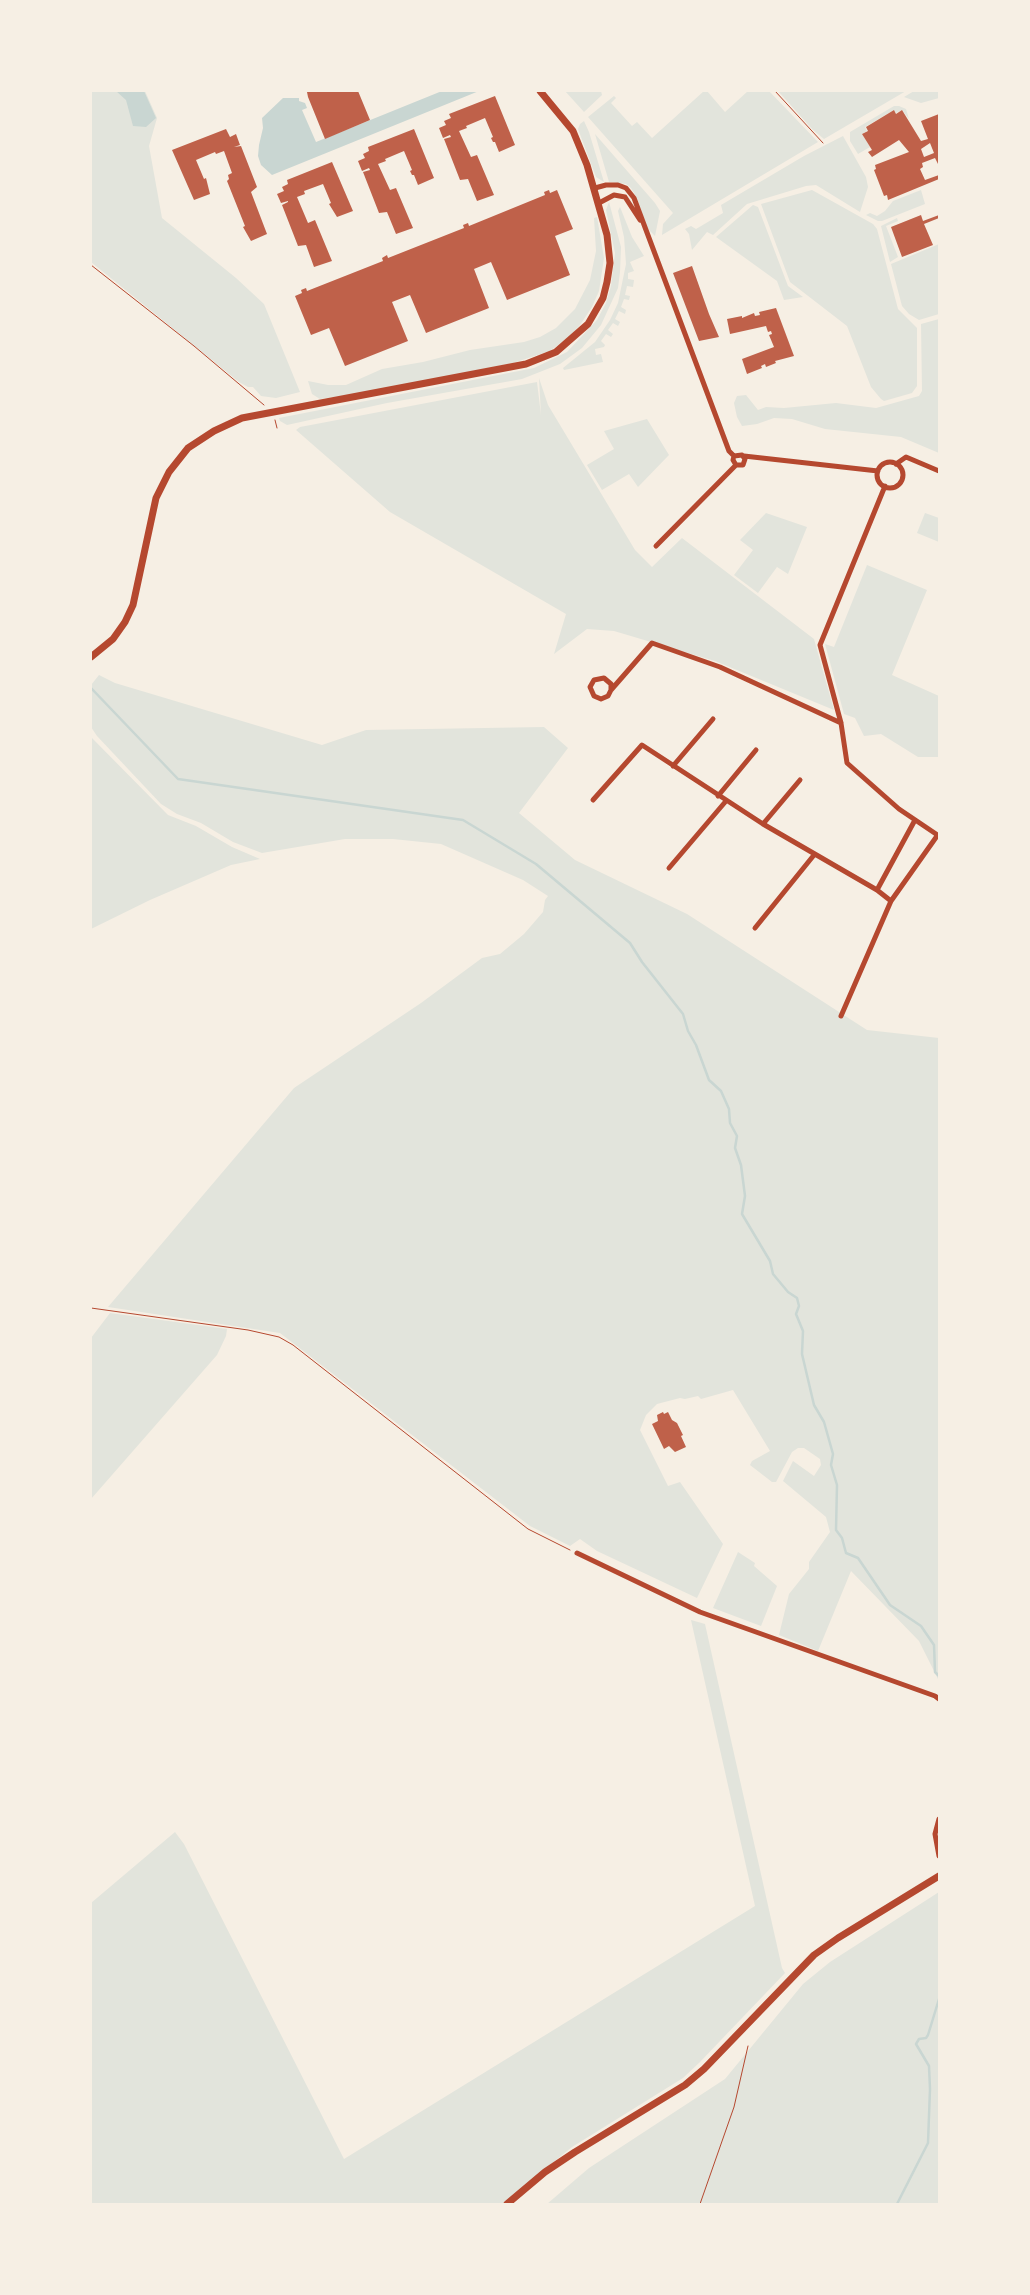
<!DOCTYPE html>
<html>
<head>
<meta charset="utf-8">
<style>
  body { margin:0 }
  #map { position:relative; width:1030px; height:2295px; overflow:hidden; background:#f6efe4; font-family:Roboto,sans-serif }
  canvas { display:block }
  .frame { position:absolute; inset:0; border:92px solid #f6efe4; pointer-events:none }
</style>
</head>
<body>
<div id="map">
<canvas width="1030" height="2295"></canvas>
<div class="frame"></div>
</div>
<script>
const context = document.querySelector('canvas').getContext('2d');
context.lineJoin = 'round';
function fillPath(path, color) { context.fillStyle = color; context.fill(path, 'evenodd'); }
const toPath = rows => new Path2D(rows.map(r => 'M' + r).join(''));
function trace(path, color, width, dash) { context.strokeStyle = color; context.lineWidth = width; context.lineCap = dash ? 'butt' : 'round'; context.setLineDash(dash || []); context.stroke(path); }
fillPath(toPath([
  [91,91,145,91,157,118,149,146,162,218,236,278,264,304,300,392,276,398,261,396,253,387,248,387,239,382,91,262],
  [565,91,601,91,602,95,584,112],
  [704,91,707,91,725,112,748,91,769,91,818,142,662,235,663,224,673,213,588,117,614,96,616,98,611,103,632,126,637,122,652,138],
  [778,91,906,91,824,139,813,130],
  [914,91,939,91,939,98,921,103,904,97],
  [894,106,899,106,906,109,909,119,902,110,896,113,894,110,865,127,867,131,862,134,870,147,858,154,850,141,850,132],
  [584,121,589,132,604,182,596,177,578,129,580,124],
  [595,134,655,203,660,211,655,236,647,228,637,198,631,188,626,184,609,182],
  [843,136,866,177,868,187,860,212,816,185,806,186,747,204,713,235,707,232,692,250,689,234,685,229,691,226,696,229,723,213,721,205,804,156],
  [812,190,873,224,877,229,898,309,917,328,917,386,912,393,884,401,881,399,871,387,847,326,790,282,761,204],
  [921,190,925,204,882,221,878,221,866,215,870,213,877,216,885,211,893,201],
  [609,202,621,247,620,272,618,288,601,325,582,348,560,364,522,379,387,403,287,425,280,421,279,418,534,368,567,352,597,320,606,303,611,286,615,253,606,210],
  [753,205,758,207,788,286,803,297,784,300,777,281,716,237],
  [620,207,632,237,644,256,630,262,634,271,628,273,628,279,634,280,633,287,627,286,625,295,630,296,629,300,624,299,621,307,626,310,625,314,619,311,615,319,620,322,618,326,613,323,608,330,613,334,611,337,606,334,601,341,605,345,604,347,595,349,596,355,601,354,603,362,564,370,563,368,595,342,610,320,618,303,626,264,624,237,618,211],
  [597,217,604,258,599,291,592,307,580,325,570,336,550,351,513,363,362,393,320,399,312,394,308,381,328,385,346,385,382,369,423,362,470,350,524,342,540,337,556,328,575,309,590,280,596,251,594,218],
  [897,218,898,221,886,226,898,257,890,262,881,226],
  [939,244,939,314,919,320,909,314,902,306,891,264],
  [939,319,939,453,901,437,825,429,792,419,774,418,757,424,742,426,737,417,734,403,737,396,746,395,758,410,766,407,784,408,836,403,876,408,919,396,922,391,921,324],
  [539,378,548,405,635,550,652,567,682,538,814,639,834,710,715,661,614,631,587,629,554,654,566,614,390,512,296,430,300,427,316,424,537,382,541,415],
  [647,419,669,455,638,487,629,474,602,490,587,465,614,449,604,431],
  [766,513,807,527,788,574,777,567,758,593,734,575,753,550,740,540],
  [925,513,939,518,939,542,917,533],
  [867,565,927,590,892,675,939,696,939,757,918,757,881,734,864,736,855,718,844,714,825,644,834,647],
  [99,675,115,683,322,745,366,730,544,727,568,748,519,813,575,860,687,914,867,1030,939,1038,939,1681,919,1641,851,1571,818,1651,779,1635,789,1594,809,1569,809,1562,830,1532,826,1517,783,1481,793,1461,814,1476,821,1465,820,1459,804,1448,798,1448,792,1452,776,1482,772,1482,750,1465,752,1461,770,1451,733,1390,701,1399,698,1396,685,1399,680,1398,657,1404,646,1415,640,1430,668,1486,680,1482,723,1544,697,1598,597,1551,580,1539,570,1546,530,1526,280,1333,108,1307,294,1088,421,1003,482,958,500,954,524,934,543,912,545,900,548,896,523,880,441,844,393,839,345,839,262,853,233,842,201,823,177,814,161,804,97,736,91,727,91,685],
  [91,737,168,815,196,826,232,847,260,859,231,865,150,900,91,929],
  [110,1313,227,1329,226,1336,217,1355,91,1499,91,1338],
  [738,1552,755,1563,754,1566,777,1586,761,1626,713,1608],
  [691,1620,705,1624,782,1968,785,1973,700,2062,683,2078,572,2147,502,2204,91,2204,91,1903,175,1832,184,1844,344,2159,755,1906],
  [939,1892,939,2204,547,2204,589,2168,725,2079,803,1984,830,1962]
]), '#e2e4dc');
fillPath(toPath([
  [116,91,144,91,156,118,146,127,133,126,126,100],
  [442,91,479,91,272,175,261,165,258,156,259,145,263,128,262,118,283,98,299,98,299,101,305,103,307,108,302,110,316,142]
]), '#c9d6d2');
trace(toPath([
  [91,688,178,779,463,820,536,864,630,943,642,962,683,1014,688,1031,696,1045,709,1080,721,1091,729,1109,730,1123,737,1136,735,1148,741,1165,745,1196,742,1214,770,1261,773,1274,788,1292,797,1298,799,1306,796,1314,803,1331,802,1354,814,1405,824,1422,833,1454,831,1465,837,1485,836,1530,842,1538,846,1553,858,1558,890,1605,921,1626,934,1645,935,1672,939,1676],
  [897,2204,928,2143,930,2089,929,2066,916,2044,919,2039,926,2038,928,2035,939,1999]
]), '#c9d6d2', 2.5);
fillPath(toPath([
  [310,91,358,91,370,120,325,139,308,97,307,92],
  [495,96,515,145,499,152,495,142,493,142,491,138,493,137,485,118,466,126,467,128,459,131,471,157,477,155,494,195,477,201,468,179,460,180,444,139,451,137,450,135,443,138,439,128,446,125,444,121,451,118,449,114],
  [894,110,896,114,902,110,921,141,928,139,921,121,939,114,939,166,935,158,922,163,923,167,920,169,925,180,939,175,939,179,888,200,887,195,884,196,874,170,876,169,875,165,909,152,899,140,872,157,868,152,872,150,862,134,868,131,866,127],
  [930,143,934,153,924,157,921,149],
  [226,129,230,137,236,134,240,145,234,147,241,146,257,187,251,192,267,234,251,241,243,227,245,226,227,181,229,179,228,175,232,173,224,151,216,154,215,152,196,160,204,179,206,178,210,194,194,200,172,150],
  [414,129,434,178,418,185,414,175,412,175,410,171,412,170,404,151,385,159,386,161,378,164,390,190,396,188,413,228,396,234,387,212,379,213,363,172,370,170,369,168,362,171,358,161,365,158,363,154,369,151,368,147],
  [332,162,353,211,337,217,329,204,331,203,323,184,304,191,305,194,297,197,308,223,315,220,332,261,314,267,306,245,298,246,282,205,288,202,288,201,281,203,277,194,284,191,282,187,288,184,287,180],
  [549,190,550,193,557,190,573,229,555,236,570,275,507,300,491,262,474,269,489,308,426,333,410,295,392,302,408,341,345,366,329,328,311,335,295,296,302,293,301,290,306,288,307,291,383,261,382,258,387,255,388,258,464,228,463,225,468,223,469,226,545,195,544,192],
  [921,215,923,221,939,215,939,218,924,224,933,245,902,257,891,227],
  [692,266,709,314,719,337,699,341,673,273],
  [776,308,794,356,775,361,776,363,766,367,765,364,761,366,762,368,747,374,742,359,774,347,769,335,772,334,771,331,768,332,766,326,730,334,727,319,742,316,742,318,754,313,755,316,760,315,759,312],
  [663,1412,664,1414,668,1412,672,1420,677,1423,683,1435,681,1436,686,1447,675,1452,669,1446,664,1449,652,1424,658,1421,657,1415]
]), '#bf614a');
trace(toPath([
  [775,91,823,143],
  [91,265,194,346,264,405],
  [275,420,277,428],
  [91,1308,248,1330,279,1337,293,1345,528,1529,570,1550],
  [700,2204,734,2107,748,2046]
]), '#b5482f', 1);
trace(toPath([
  [595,188,606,185,618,185,626,188,634,198,729,451,734,456],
  [599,203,614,195,625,197,640,220],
  [744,456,878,471],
  '877 475a13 13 0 1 1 26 0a13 13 0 1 1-26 0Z',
  [896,464,906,457,939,471],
  [885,486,820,645,841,723,847,763,899,809,939,836],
  [656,546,736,465,743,465,745,459,742,455,734,456,733,460,736,465],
  [611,690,608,696,601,699,594,696,590,687,594,680,604,678,611,684,611,690,652,643,720,667,841,723],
  [673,766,713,719],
  [718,796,756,750],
  [593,800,642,745,763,824,877,890,891,901],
  [763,824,800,780],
  [669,868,726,801],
  [877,890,915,820],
  [755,928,814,855],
  [841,1016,891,901,937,836],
  [577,1553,700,1612,935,1696,939,1699],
  [939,1819,935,1834,939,1856]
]), '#b5482f', 5);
trace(toPath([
  [91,657,113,639,125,622,133,605,156,498,169,472,188,448,214,431,242,418,526,364,556,352,588,324,603,298,607,282,610,263,607,235,587,165,573,131,540,91],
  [507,2204,545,2172,575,2152,685,2085,704,2069,814,1955,838,1938,939,1876]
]), '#b5482f', 7);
</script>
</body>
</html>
